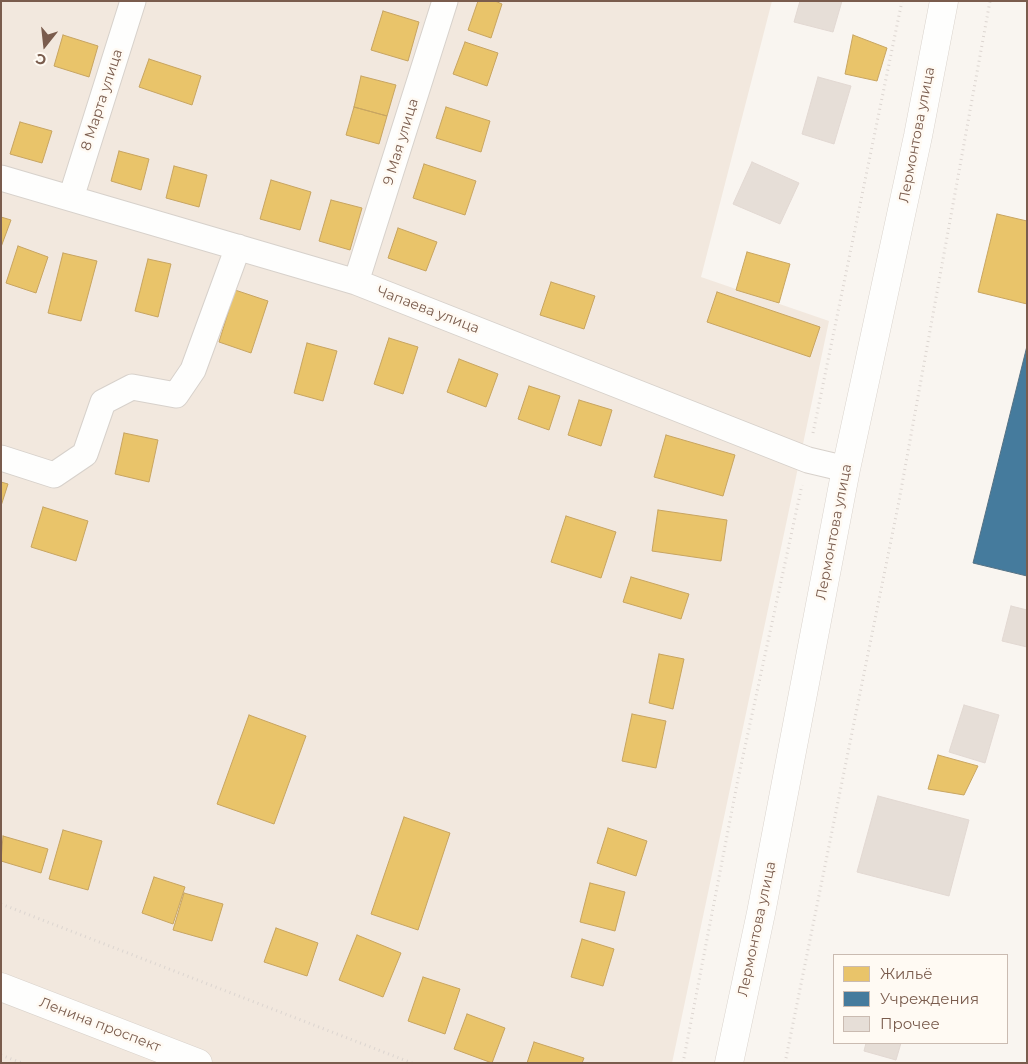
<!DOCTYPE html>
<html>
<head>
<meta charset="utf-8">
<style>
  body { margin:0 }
  #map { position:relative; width:1028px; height:1064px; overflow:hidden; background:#f9f5f0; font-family:Montserrat,sans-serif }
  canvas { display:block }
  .frame { position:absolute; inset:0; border:2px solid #7a5c4d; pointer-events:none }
  .legend { position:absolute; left:833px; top:954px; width:175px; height:90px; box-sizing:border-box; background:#fffaf3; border:1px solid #cabbb1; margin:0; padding:6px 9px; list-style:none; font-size:15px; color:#7a5c4d }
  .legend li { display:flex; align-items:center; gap:10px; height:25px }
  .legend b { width:25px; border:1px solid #cabbb1 }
  .north { position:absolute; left:20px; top:20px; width:50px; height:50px; -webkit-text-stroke:4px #fffaf3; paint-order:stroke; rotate:196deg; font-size:14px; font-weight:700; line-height:20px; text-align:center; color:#7a5c4d }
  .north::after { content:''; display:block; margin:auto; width:18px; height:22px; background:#7a5c4d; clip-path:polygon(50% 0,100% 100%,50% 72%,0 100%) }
</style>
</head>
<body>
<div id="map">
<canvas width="1028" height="1064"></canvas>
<div class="frame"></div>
<ul class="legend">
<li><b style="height:14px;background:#e9c46a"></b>Жильё</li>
<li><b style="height:14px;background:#457b9d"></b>Учреждения</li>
<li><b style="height:14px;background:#e6ded7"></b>Прочее</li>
</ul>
<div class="north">С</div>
</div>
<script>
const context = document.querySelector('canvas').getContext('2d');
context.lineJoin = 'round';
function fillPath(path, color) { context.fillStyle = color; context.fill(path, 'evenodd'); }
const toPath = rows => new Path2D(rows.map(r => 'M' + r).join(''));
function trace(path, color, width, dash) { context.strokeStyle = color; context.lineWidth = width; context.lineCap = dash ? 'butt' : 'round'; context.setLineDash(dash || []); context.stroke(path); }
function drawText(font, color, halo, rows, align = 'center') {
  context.font = font + ' Montserrat,sans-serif'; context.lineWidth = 5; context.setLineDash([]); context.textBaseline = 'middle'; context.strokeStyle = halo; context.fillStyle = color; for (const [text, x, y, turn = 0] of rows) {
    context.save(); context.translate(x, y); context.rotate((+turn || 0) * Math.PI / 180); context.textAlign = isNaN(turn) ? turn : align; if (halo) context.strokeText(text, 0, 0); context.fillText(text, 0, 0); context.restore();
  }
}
fillPath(toPath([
  [1,1,772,1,701,277,829,321,672,1063,1,1063]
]), '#f2e8de');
const homes = toPath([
  [478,1,495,1,502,4,491,38,468,30,478,1],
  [383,11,419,22,408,61,371,50,383,11],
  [63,35,98,46,89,77,54,66,63,35],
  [853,35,887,48,877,81,845,74,853,35],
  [465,42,498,53,487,86,453,74,465,42],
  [149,59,201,76,192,105,139,87,149,59],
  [361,76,396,85,387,116,354,107,361,76],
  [354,107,387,116,379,144,346,135,354,107],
  [446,107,490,121,481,152,436,138,446,107],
  [20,122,52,131,42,163,10,154,20,122],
  [119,151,149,159,141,190,111,181,119,151],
  [424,164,476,181,465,215,413,198,424,164],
  [174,166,207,175,199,207,166,198,174,166],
  [271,180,311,192,300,230,260,219,271,180],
  [331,200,362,208,350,250,319,241,331,200],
  [997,214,1027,221,1027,304,978,292,997,214],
  [1,217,11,220,1,247,1,217],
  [398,228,437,242,426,271,388,258,398,228],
  [18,246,48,257,36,293,6,283,18,246],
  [747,252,790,264,779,303,736,290,747,252],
  [63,253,97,261,81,321,48,313,63,253],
  [148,259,171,264,158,317,135,311,148,259],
  [551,282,595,296,584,329,540,315,551,282],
  [235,290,268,301,251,353,219,342,235,290],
  [717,292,820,327,810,357,707,322,717,292],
  [389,338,418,347,403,394,374,384,389,338],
  [307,343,337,351,323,401,294,393,307,343],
  [459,359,498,374,486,407,447,392,459,359],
  [529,386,560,396,549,430,518,419,529,386],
  [579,400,612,410,601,446,568,435,579,400],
  [124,433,158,440,149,482,115,474,124,433],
  [666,435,735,455,723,496,654,477,666,435],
  [1,482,8,484,1,506,1,482],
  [43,507,88,521,76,561,31,547,43,507],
  [658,510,727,520,721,561,652,551,658,510],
  [566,516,616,532,601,578,551,562,566,516],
  [631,577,689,594,681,619,623,602,631,577],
  [659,654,684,659,673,709,649,703,659,654],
  [632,714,666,721,656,768,622,761,632,714],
  [249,715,306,736,274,824,217,804,249,715],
  [938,755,978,766,964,795,928,789,938,755],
  [404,817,450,833,418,930,371,914,404,817],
  [608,828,647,841,636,876,597,863,608,828],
  [63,830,102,841,88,890,49,879,63,830],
  [3,836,48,849,41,873,1,861,3,836],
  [154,877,185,887,173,924,142,913,154,877],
  [590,883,625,892,615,931,580,922,590,883],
  [184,893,223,904,212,941,173,930,184,893],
  [276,928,318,943,307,976,264,962,276,928],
  [357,935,401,953,383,997,339,980,357,935],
  [582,939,614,949,603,986,571,977,582,939],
  [423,977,460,989,445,1034,408,1021,423,977],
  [467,1014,505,1028,492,1063,454,1049,467,1014],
  [534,1042,584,1058,582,1063,527,1063,534,1042]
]);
fillPath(homes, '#e9c46a');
trace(homes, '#c8a561', 1);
const public = toPath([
  [1027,346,1027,576,973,563,1027,346]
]);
fillPath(public, '#457b9d');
trace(public, '#557285', 1);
const building = toPath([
  [800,1,842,1,833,32,794,22,800,1],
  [818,77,851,86,834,144,802,134,818,77],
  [752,162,799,183,780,224,733,204,752,162],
  [1011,606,1027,610,1027,647,1002,641,1011,606],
  [964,705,999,715,985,763,949,752,964,705],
  [878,796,969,820,949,896,857,872,878,796],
  [866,1043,901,1043,896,1060,864,1051,866,1043]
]);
fillPath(building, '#e6ded7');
trace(building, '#e2d8d2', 1);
const minor = toPath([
  [1,178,356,282,808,460,846,469],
  [71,198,133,1],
  [356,282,445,1],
  [1,458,54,475,85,454,103,402,132,387,176,395,193,370,238,247]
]);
const secondary = toPath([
  [1,987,198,1063],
  [729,1063,761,913,846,469,918,136,944,1]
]);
trace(minor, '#d7d1cb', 27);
trace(secondary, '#d9d2cb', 29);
trace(toPath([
  [813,433,902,1],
  [1,904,412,1063],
  [1,1055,22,1063],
  [683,1063,738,779,802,485],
  [785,1063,899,501,990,1]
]), '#dcd5d0', 3, [1, 4]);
trace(minor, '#fefefd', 25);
trace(secondary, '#fefefd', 28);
drawText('14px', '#7a5c4d', '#fffaf3', [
  ["8 Марта улица",102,100,-72],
  ["Лермонтова улица",917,135,-79],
  ["9 Мая улица",401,142,-73],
  ["Чапаева улица",428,310,21],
  ["Лермонтова улица",834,532,-79],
  ["Лермонтова улица",757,929,-78],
  ["Ленина проспект",100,1025,21]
]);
</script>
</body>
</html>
